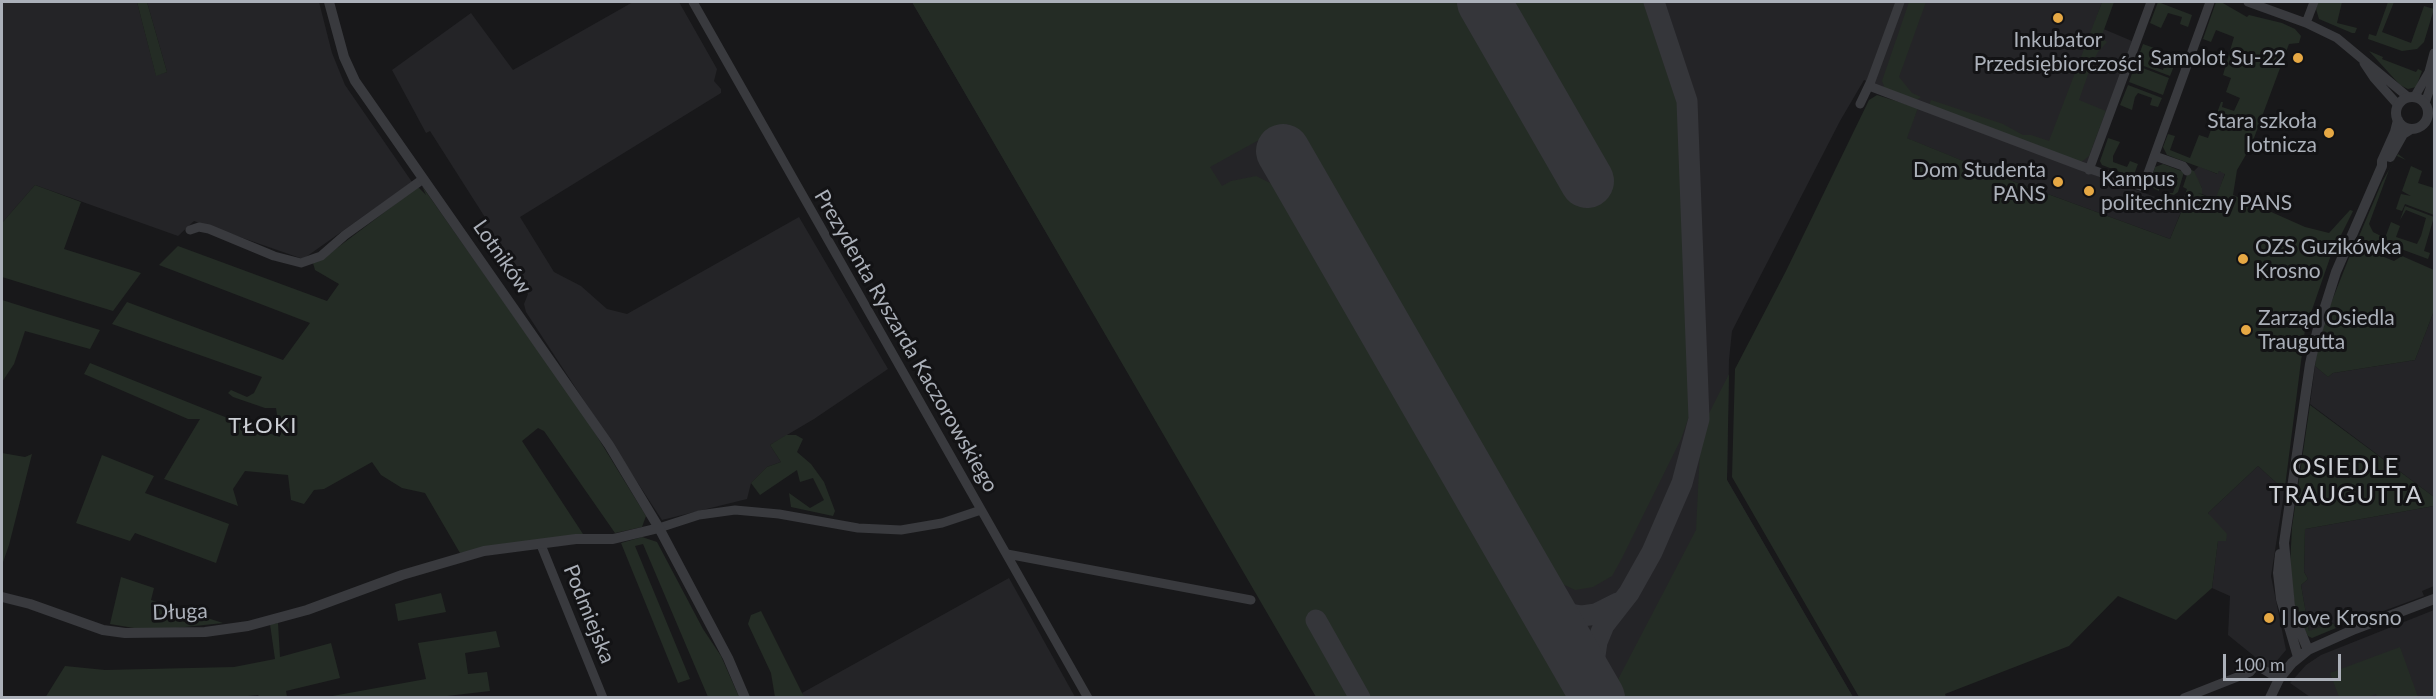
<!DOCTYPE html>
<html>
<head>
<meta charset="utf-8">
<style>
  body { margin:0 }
  #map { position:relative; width:2436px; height:699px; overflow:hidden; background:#18181a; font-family:Lato,sans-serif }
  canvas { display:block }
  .frame { position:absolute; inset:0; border:3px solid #abb0b9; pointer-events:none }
  .scale { position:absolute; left:2223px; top:654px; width:118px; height:27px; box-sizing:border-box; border:3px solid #abb0b9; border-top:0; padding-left:8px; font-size:18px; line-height:21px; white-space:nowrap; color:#abb0b9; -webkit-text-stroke:4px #131315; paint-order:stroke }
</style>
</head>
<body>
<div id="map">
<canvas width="2436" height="699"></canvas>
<div class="frame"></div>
<div class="scale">100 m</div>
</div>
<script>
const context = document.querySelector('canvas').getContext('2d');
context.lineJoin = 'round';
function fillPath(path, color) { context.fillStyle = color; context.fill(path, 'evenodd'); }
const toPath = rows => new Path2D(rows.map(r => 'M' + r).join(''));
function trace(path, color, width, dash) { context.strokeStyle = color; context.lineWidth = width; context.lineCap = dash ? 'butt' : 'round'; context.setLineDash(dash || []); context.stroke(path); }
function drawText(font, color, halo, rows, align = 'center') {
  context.font = font + ' Lato,sans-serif'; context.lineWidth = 6; context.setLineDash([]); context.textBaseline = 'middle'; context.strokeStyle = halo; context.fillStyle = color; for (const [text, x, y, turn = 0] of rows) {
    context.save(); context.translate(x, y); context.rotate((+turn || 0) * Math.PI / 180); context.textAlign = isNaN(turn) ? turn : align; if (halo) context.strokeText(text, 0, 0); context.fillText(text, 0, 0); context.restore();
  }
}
fillPath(toPath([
  [2,2,137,2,156,75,167,72,147,2,319,2,332,53,345,85,412,182,303,259,194,221,178,236,35,185,2,223],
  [633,2,679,2,717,69,714,81,721,89,721,93,520,217,554,272,581,286,607,309,627,314,799,217,888,369,814,419,770,445,781,462,767,467,751,483,747,499,662,520,526,312,524,304,528,294,483,227,488,222,430,131,426,133,392,70,471,13,513,70],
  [912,2,2102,2,2094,25,2132,41,2086,172,2183,207,2170,239,2015,182,1906,138,1920,102,1864,80,1840,121,1732,331,1729,360,1727,480,1853,697,1317,697],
  [2199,166,2217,174,2219,171,2225,173,2216,200,2202,194,2202,188,2193,172],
  [2434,311,2434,497,2310,404,2315,366,2328,377,2333,373,2415,360],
  [2258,466,2281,487,2285,487,2271,576,2286,650,2270,669,2228,635,2230,596,2212,588,2218,540,2208,513],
  [2434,506,2434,586,2422,591,2424,596,2359,620,2336,628,2333,623,2309,632,2301,585,2308,579,2304,572,2305,529],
  [1009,578,1075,697,805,698,802,693],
  [2434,610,2434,697,2310,697,2290,683,2306,665,2321,655]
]), '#242427');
fillPath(toPath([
  [137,2,147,2,167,72,156,76],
  [912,2,1645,2,1676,90,1681,118,1691,392,1690,414,1681,439,1622,558,1612,576,1593,587,1575,590,1556,581,1543,566,1288,124,1210,167,1222,186,1231,181,1256,176,1280,188,1289,199,1577,697,1368,697,1320,615,1310,622,1354,697,1316,697],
  [1909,2,1926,2,1899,77,1912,93,1921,97,1916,100,1882,88,1884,86,1882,81],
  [2102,2,2114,2,2101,38,2107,42,2098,52,2092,63,2079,100,2106,111,2089,156,2080,163,1929,106,1931,100,2003,124,2023,135,2031,135,2049,141],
  [2158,2,2192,15,2188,27,2180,24,2182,17,2168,13,2161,28,2150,23],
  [2216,2,2221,2,2247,17,2249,15,2282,23,2295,29,2301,36,2299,43,2289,44,2251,146,2237,170,2233,195,2305,227,2329,233,2350,210,2353,211,2331,255,2305,330,2285,487,2281,487,2258,466,2208,513,2227,534,2226,541,2218,541,2212,588,2176,620,2118,596,2069,646,1945,694,1946,697,1859,697,1732,477,1735,369,1786,271,1869,100,1877,95,1918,108,1907,138,2015,182,2170,239,2187,198,2184,197,2187,189,2183,187,2189,169,2194,171,2202,188,2202,194,2198,193,2215,200,2225,174,2219,171,2218,174,2167,155,2163,147,2168,134,2175,136,2170,150,2190,158,2199,135,2208,138,2221,102,2223,102,2222,107,2234,111,2240,98,2226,92,2231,78,2223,75,2234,37,2216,30,2211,42,2203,39],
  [2318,2,2342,2,2337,23,2357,28,2355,33,2352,33,2319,19,2316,9],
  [2388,2,2394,2,2382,32,2411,43,2424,6,2434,9,2424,42,2417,49,2402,51,2368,39,2369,34,2376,36],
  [2143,44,2154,48,2149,65,2163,70,2165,64,2174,66,2170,76,2136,63],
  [2369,51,2383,57,2382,59,2416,72,2418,69,2422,71,2416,87,2408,89,2400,85],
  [2135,65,2169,78,2163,95,2129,82],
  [2128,85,2162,98,2158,107,2150,105,2152,98,2138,93,2135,97,2132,110,2120,105],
  [2108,138,2120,142,2113,156,2113,162,2127,167,2130,161,2138,164,2133,177,2102,165,2100,161],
  [2398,154,2406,160,2397,156,2389,170,2369,224,2373,232,2385,238,2391,222,2400,226,2396,237,2417,244,2421,236,2426,218,2406,210,2400,220,2405,206,2434,217,2424,251,2430,253,2428,259,2382,242,2357,241,2382,182],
  [2163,164,2184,172,2178,192,2174,195,2166,193,2173,193,2178,178,2160,172,2154,185,2159,188,2159,191,2149,186,2155,167],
  [2411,166,2422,171,2418,183,2434,188,2434,215,2405,204,2402,211,2396,209,2401,194,2411,196,2402,191],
  [35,185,81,202,64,249,141,273,113,311,2,277,2,223],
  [422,186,587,420,646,516,642,527,615,533,544,431,538,428,522,441,583,534,460,553,425,493,402,488,381,475,372,462,324,489,314,490,304,504,291,500,288,475,245,471,233,489,238,506,164,479,200,419,188,419,84,374,90,363,245,425,280,437,276,408,265,408,233,397,228,393,231,390,247,397,254,393,262,377,112,324,127,302,283,360,310,323,159,265,178,246,327,301,339,284,315,270,313,263,329,254,418,187,426,195],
  [2354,245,2394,261,2402,256,2434,270,2434,311,2415,360,2333,373,2328,377,2315,366,2317,351,2326,316],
  [2,300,34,310,100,330,90,349,25,331,14,364,2,382],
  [1729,374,1727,480,1853,697,1618,698,1613,689,1696,530,1701,429],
  [2310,405,2434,497,2434,506,2305,529,2304,572,2308,579,2301,585,2309,631,2333,623,2336,628,2312,638,2308,636,2296,616,2290,566,2292,527],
  [786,435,796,435,803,439,797,452,811,464,824,482,835,511,833,516,791,507,789,493,810,508,824,500,813,478,800,482,797,470,760,495,751,483,767,467,781,462,770,445],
  [2,453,25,457,32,454,9,545,2,565],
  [102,455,154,476,145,493,229,524,216,563,135,533,130,541,76,523],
  [642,537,657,542,703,629,721,656,739,697,708,697,643,544,635,546,690,679,678,683,621,543],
  [121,577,154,588,151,600,223,623,176,628,140,629,110,624],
  [441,593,446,612,398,621,395,604],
  [761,611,802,693,805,697,775,697,771,673,748,624,751,615],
  [278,623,280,657,331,643,340,678,286,691,287,697,260,697,258,695,228,698,45,698,65,666,105,670,234,667,275,659,270,624],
  [496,631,500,647,465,653,468,674,487,672,490,691,430,698,327,697,426,679,418,643],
  [2400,647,2418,697,2377,697,2376,694,2367,697,2339,697,2330,673]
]), '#242c25');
trace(toPath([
  [1537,592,1551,605,1570,614,1582,616,1596,614,1618,603],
  [1316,620,1360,698],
  [1596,694,1592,676,1597,642,1604,625,1629,593,1652,552,1682,483,1699,419,1687,101,1654,2]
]), '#35363a', 21);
trace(toPath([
  [1484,2,1587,181],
  [1283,151,1598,698]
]), '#35363a', 54);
trace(toPath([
  [693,2,1088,698],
  [2248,2,2306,23,2337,38,2408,97],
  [2306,23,2314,2],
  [2364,63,2374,78,2398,105],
  [1869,86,2081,166,2143,187,2210,2],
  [2415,96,2429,72,2434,53],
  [2425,103,2434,77],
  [1860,104,1871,81,1900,2],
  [2155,156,2183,166,2187,171],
  [2089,170,2151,2],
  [190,230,199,227,209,229,274,256,301,263,321,256,345,235,423,179],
  [659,528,699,515,735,510,779,514,858,528,901,530,942,523,981,510],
  [541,545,603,698],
  [1007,554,1251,600],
  [2184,698,2250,672,2256,665,2279,679]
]), '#393a3e', 9);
trace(toPath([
  [329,2,344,57,355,81,609,445,659,528,728,658,745,698],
  '2396 113a16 16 0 1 1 32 0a16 16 0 1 1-32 0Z',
  [2390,157,2403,134,2411,129],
  [2280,554,2278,573,2281,599,2298,657],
  [2,597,30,604,103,630,125,633,205,632,248,626,307,610,402,575,484,551,576,539,613,539,659,528],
  [2308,650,2290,606,2284,543,2310,364,2317,332,2336,272,2382,166,2382,161,2395,132,2398,120],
  [2270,698,2279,679,2292,663,2308,650,2355,629,2434,599]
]), '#393a3e', 10);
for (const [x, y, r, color] of [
  [2058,18,6,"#e6a844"],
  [2298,58,6,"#e6a844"],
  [2329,133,6,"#e6a844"],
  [2058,182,6,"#e6a844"],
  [2089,191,6,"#e6a844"],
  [2243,259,6,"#e6a844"],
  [2246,330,6,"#e6a844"],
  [2269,618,6,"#e6a844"]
]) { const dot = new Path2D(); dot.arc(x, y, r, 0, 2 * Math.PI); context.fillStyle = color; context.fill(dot); trace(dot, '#131315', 2); }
drawText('21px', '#abb0b9', '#131315', [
  ["Inkubator",2058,40,"center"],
  ["Przedsiębiorczości",2058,64,"center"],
  ["Samolot Su-22",2286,58,"right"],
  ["Stara szkoła",2317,121,"right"],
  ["lotnicza",2317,145,"right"],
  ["Dom Studenta",2046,170,"right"],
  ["PANS",2046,194,"right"],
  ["Kampus",2101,179],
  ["politechniczny PANS",2101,203],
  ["OZS Guzikówka",2255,247],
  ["Krosno",2255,271],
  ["Zarząd Osiedla",2258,318],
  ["Traugutta",2258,342],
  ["I love Krosno",2281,618]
], 'left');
drawText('21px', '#abb0b9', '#131315', [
  ["Lotników",502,257,55],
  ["Prezydenta Ryszarda Kaczorowskiego",906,341,60],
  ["Długa",180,612,-2],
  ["Podmiejska",589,614,68]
]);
context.letterSpacing = '1.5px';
drawText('22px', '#cccfd5', '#131315', [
  ["TŁOKI",263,426]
]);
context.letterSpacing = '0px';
context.letterSpacing = '1.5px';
drawText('24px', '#cccfd5', '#131315', [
  ["OSIEDLE",2346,467],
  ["TRAUGUTTA",2346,495]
]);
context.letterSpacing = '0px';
</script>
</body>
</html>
